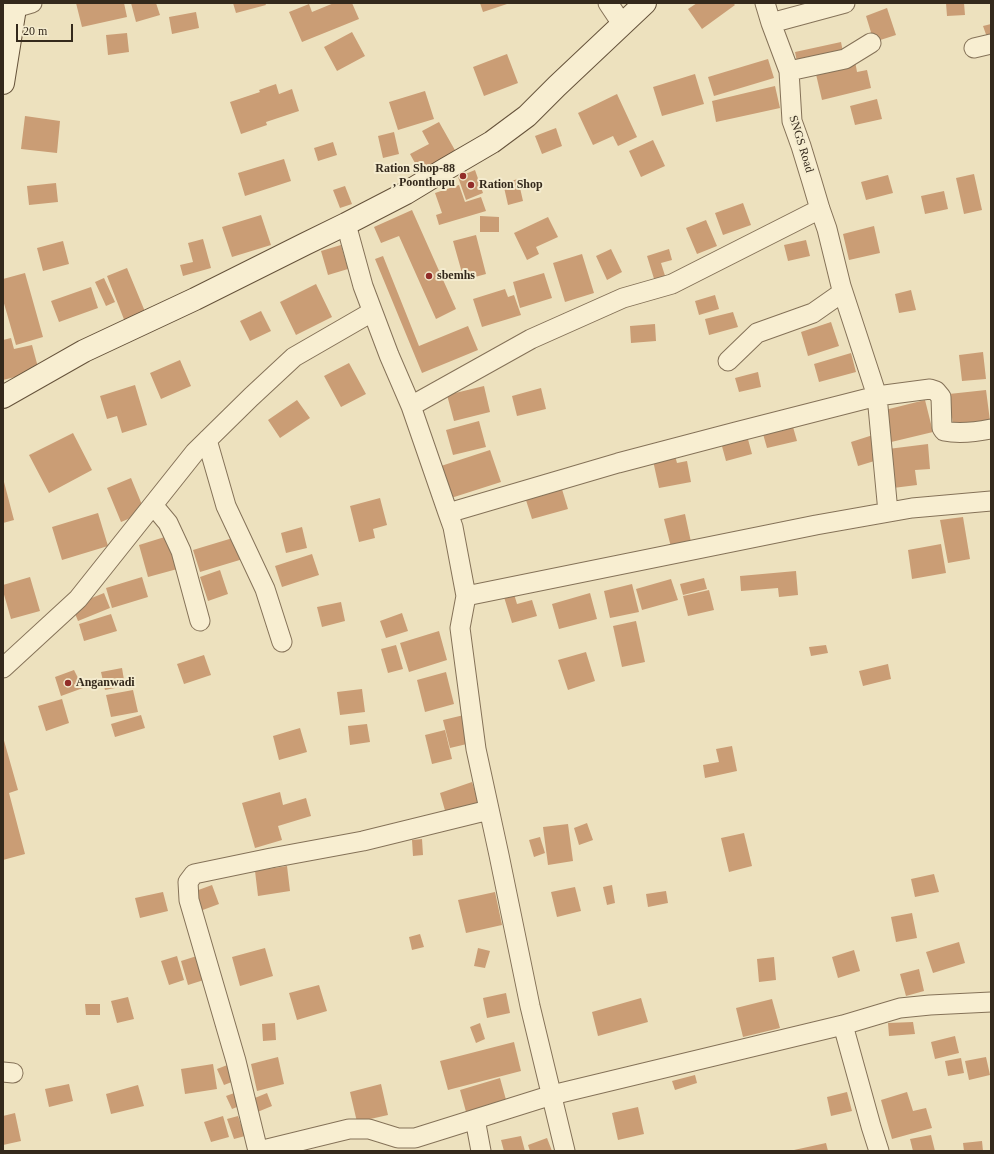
<!DOCTYPE html>
<html>
<head>
<meta charset="utf-8">
<style>
  body { margin:0 }
  #map { position:relative; width:994px; height:1154px; overflow:hidden; background:#ede1be; font-family:"Times New Roman",serif }
  canvas { display:block }
  .frame { position:absolute; inset:0; border:4px solid #34291c; pointer-events:none }
  .scale { position:absolute; left:16px; top:24px; width:57px; height:18px; box-sizing:border-box; border:2px solid #34291c; border-top:0; padding-left:5px; font-size:12px; line-height:14px; white-space:nowrap; color:#34291c; -webkit-text-stroke:3px #f4ebce; paint-order:stroke }
</style>
</head>
<body>
<div id="map">
<canvas width="994" height="1154"></canvas>
<div class="frame"></div>
<div class="scale">20 m</div>
</div>
<script>
const ctx = document.querySelector('canvas').getContext('2d');
ctx.lineJoin = 'round';
function fillPath(path, color) { ctx.fillStyle = color; ctx.fill(path, 'evenodd'); }
function stroke(path, color, width, dash) { ctx.strokeStyle = color; ctx.lineWidth = width; ctx.lineCap = dash ? 'butt' : 'round'; ctx.setLineDash(dash || []); ctx.stroke(path); }
function drawText(font, color, halo, rows, align = 'center') {
  ctx.font = font + ' "Times New Roman",serif'; ctx.lineWidth = 4; ctx.setLineDash([]); ctx.textBaseline = 'middle'; ctx.strokeStyle = halo; ctx.fillStyle = color; for (const [text, x, y, turn = 0] of rows) {
    ctx.save(); ctx.translate(x, y); ctx.rotate((+turn || 0) * Math.PI / 180); ctx.textAlign = isNaN(turn) ? turn : align; if (halo) ctx.strokeText(text, 0, 0); ctx.fillText(text, 0, 0); ctx.restore();
  }
}
const building = new Path2D(`
  M76 3H124L127 17 82 27Z
  M131 3H156L160 15 136 22Z
  M233 3H265L266 5 236 13Z
  M334 3H352L359 19 302 42 289 12 309 4 312 12Z
  M480 3H510L483 12Z
  M697 3H733L735 5 702 29 688 9Z
  M946 3H964L965 15 947 16Z
  M887 8 896 35 874 42 866 16Z
  M196 12 199 28 172 34 169 17Z
  M991 24V39L988 40 983 26Z
  M352 32 365 56 337 71 324 47Z
  M127 33 129 52 108 55 106 35Z
  M841 42 844 57 798 67 795 52Z
  M507 54 518 83 484 96 473 67Z
  M768 59 774 78 714 96 708 77Z
  M855 61 857 72 867 70 871 88 822 100 815 70Z
  M695 74 704 104 662 116 653 87Z
  M276 84 279 94 292 89 299 111 266 122 267 125 241 134 230 102 260 92 259 90Z
  M775 86 780 108 716 122 712 101Z
  M425 91 434 119 398 130 389 102Z
  M617 94 637 137 618 146 613 136 593 145 578 113Z
  M877 99 882 119 855 125 850 106Z
  M25 116 60 121 57 153 21 149Z
  M439 122 456 152 420 172 410 154 429 144 422 131Z
  M556 128 562 146 542 154 535 136Z
  M394 132 399 154 383 158 378 136Z
  M653 140 665 166 641 177 629 151Z
  M333 142 337 155 318 161 314 148Z
  M284 159 291 181 245 196 238 173Z
  M475 170 483 193 466 200 458 177Z
  M974 174 982 210 964 214 956 178Z
  M888 175 893 193 866 200 861 182Z
  M518 179 523 201 508 205 503 183Z
  M56 183 58 202 29 205 27 186Z
  M459 185 465 202 481 197 486 211 439 225 436 215 442 213 435 193Z
  M345 186 352 204 340 208 333 190Z
  M944 191 948 209 925 214 921 196Z
  M743 203 751 225 723 235 715 213Z
  M412 210 456 309 436 319 399 236 381 243 374 227Z
  M261 215 271 245 232 257 222 227Z
  M480 216 499 217V232H480Z
  M548 217 558 237 536 247 539 254 527 260 514 233Z
  M706 220 717 246 697 254 686 228Z
  M874 226 880 253 849 260 843 234Z
  M476 235 486 274 464 280 453 241Z
  M203 239 211 268 183 276 180 265 193 262 188 243Z
  M806 240 810 256 788 261 784 245Z
  M63 241 69 264 43 271 37 248Z
  M341 245 348 269 328 275 321 251Z
  M611 249 622 272 607 280 596 256Z
  M669 249 672 260 661 263 666 279 655 282 647 256Z
  M582 254 594 293 565 302 553 263Z
  M383 256 419 346 468 326 478 350 422 373 375 259Z
  M127 268 146 314 125 322 107 276Z
  M25 273 43 337 16 345 3 300V279Z
  M544 273 552 298 520 308 513 282Z
  M104 278 115 302 106 306 95 282Z
  M316 284 332 317 296 335 280 302Z
  M91 287 98 308 59 322 51 301Z
  M505 289 508 297 514 295 521 315 482 327 473 299Z
  M911 290 916 310 899 313 895 294Z
  M715 295 719 309 699 315 695 301Z
  M261 311 271 331 250 341 240 321Z
  M733 312 738 327 709 335 705 319Z
  M831 322 839 346 808 356 801 332Z
  M655 324 656 341 631 343 630 326Z
  M11 338 14 349 32 345 39 371 3 380V340Z
  M983 352 986 379 962 381 959 355Z
  M851 353 856 372 819 382 814 364Z
  M180 360 191 386 161 399 150 373Z
  M349 363 366 394 341 407 324 376Z
  M758 372 761 387 739 392 735 378Z
  M135 385 147 425 122 433 117 416 107 419 100 396Z
  M484 386 490 412 454 421 447 395Z
  M541 388 546 409 517 416 512 396Z
  M986 390 990 421 953 425 949 394Z
  M297 400 310 418 280 438 268 420Z
  M925 400 933 432 887 443 881 411Z
  M791 420 797 441 767 448 761 427Z
  M479 421 486 447 453 455 446 430Z
  M746 432 752 454 726 461 720 439Z
  M73 433 92 470 49 493 29 455Z
  M873 435 881 459 858 466 851 442Z
  M928 444 930 469 915 470 917 485 893 488 888 449Z
  M490 450 501 482 451 498 441 466Z
  M674 452 677 463 687 461 691 482 659 488 652 456Z
  M131 478 145 512 121 522 107 488Z
  M3 482H4L14 520 3 523Z
  M561 486 568 509 532 519 525 497Z
  M380 498 387 525 373 529 375 538 359 542 350 506Z
  M98 513 108 546 62 560 52 527Z
  M685 514 691 542 671 547 664 519Z
  M963 517 970 559 948 563 940 520Z
  M302 527 307 548 286 553 281 533Z
  M171 535 181 568 148 577 139 545Z
  M236 537 243 559 200 572 193 550Z
  M941 544 946 573 912 579 908 550Z
  M312 554 319 575 282 587 275 566Z
  M220 570 228 594 208 601 200 577Z
  M796 571 798 595 779 597 778 588 741 591 740 576Z
  M30 577 40 611 11 619 3 591V585Z
  M142 577 148 597 112 608 106 588Z
  M704 578 707 589 683 595 680 584Z
  M671 579 678 600 642 610 636 589Z
  M632 584 639 612 610 618 604 591Z
  M709 590 714 610 688 616 683 596Z
  M104 593 110 608 78 621 72 606Z
  M590 593 597 619 559 629 552 604Z
  M514 594 517 604 532 600 537 616 512 623 504 597Z
  M341 602 345 621 322 627 317 607Z
  M402 613 408 631 386 638 380 621Z
  M111 614 117 631 84 641 79 624Z
  M636 621 645 662 622 667 613 626Z
  M439 631 447 660 409 672 400 643Z
  M396 645 403 669 388 673 381 649Z
  M826 645 828 653 811 656 809 647Z
  M586 652 595 681 568 690 558 660Z
  M204 655 211 675 184 684 177 664Z
  M888 664 891 679 863 686 859 671Z
  M122 668 125 686 105 690 101 672Z
  M74 670 83 688 61 696 55 677Z
  M446 672 454 704 425 712 417 680Z
  M362 689 365 712 340 715 337 692Z
  M133 690 138 712 111 717 106 695Z
  M62 699 69 723 46 731 38 706Z
  M141 715 145 728 115 737 111 724Z
  M464 715 471 743 450 748 443 720Z
  M367 724 370 742 350 745 348 726Z
  M300 728 307 752 279 760 273 736Z
  M445 730 452 759 432 764 425 735Z
  M3 737 18 790 9 793 25 854 3 860Z
  M732 746 737 771 705 778 703 765 719 762 716 749Z
  M472 782 479 804 446 814 440 793Z
  M280 792 283 805 306 798 311 816 278 826 282 840 255 848 242 803Z
  M587 823 593 840 579 845 574 828Z
  M568 824 573 861 548 865 543 827Z
  M744 833 752 866 729 872 721 838Z
  M540 837 545 853 534 857 529 840Z
  M422 839 423 855 413 856 412 840Z
  M287 866 290 891 258 896 255 871Z
  M934 874 939 892 915 897 911 879Z
  M212 885 219 904 200 911 193 892Z
  M612 885 615 903 607 905 603 887Z
  M575 887 581 911 557 917 551 892Z
  M666 891 668 903 648 907 646 894Z
  M163 892 168 911 140 918 135 898Z
  M495 892 502 925 466 933 458 900Z
  M912 913 917 938 896 942 891 917Z
  M420 934 424 947 412 950 409 937Z
  M959 942 965 963 933 973 926 952Z
  M265 948 273 976 240 986 232 957Z
  M478 948 490 951 485 968 474 966Z
  M854 950 860 971 838 978 832 957Z
  M200 955 207 979 188 985 181 961Z
  M177 956 184 980 169 985 161 961Z
  M774 957 776 980 759 982 757 959Z
  M919 969 924 991 906 996 900 974Z
  M319 985 327 1011 297 1020 289 993Z
  M506 993 510 1013 487 1018 483 998Z
  M128 997 134 1019 117 1023 111 1001Z
  M641 998 648 1022 598 1036 592 1012Z
  M772 999 780 1028 743 1037 736 1008Z
  M85 1004H100V1015H86Z
  M913 1022 915 1034 889 1036 888 1023Z
  M275 1023 276 1040 263 1041 262 1024Z
  M480 1023 485 1039 476 1043 470 1027Z
  M955 1036 959 1053 935 1059 931 1042Z
  M514 1042 521 1071 448 1090 440 1061Z
  M278 1057 284 1084 257 1091 251 1064Z
  M986 1057 990 1075 969 1080 965 1061Z
  M961 1058 964 1073 948 1076 945 1061Z
  M213 1064 217 1089 185 1094 181 1069Z
  M230 1064 237 1080 224 1085 217 1069Z
  M695 1075 697 1083 675 1090 672 1081Z
  M500 1078 508 1107 468 1119 460 1090Z
  M69 1084 73 1101 49 1107 45 1089Z
  M381 1084 388 1115 357 1122 350 1092Z
  M138 1085 144 1106 111 1114 106 1094Z
  M237 1092 242 1105 232 1109 226 1096Z
  M847 1092 852 1111 831 1116 827 1097Z
  M907 1092 913 1111 926 1108 932 1128 892 1139 881 1100Z
  M267 1093 272 1106 255 1113 250 1100Z
  M638 1107 644 1134 618 1140 612 1113Z
  M15 1113 21 1141 3 1145V1116Z
  M223 1116 229 1137 211 1142 204 1122Z
  M238 1116 245 1136 234 1139 227 1119Z
  M931 1135 935 1151H913L910 1139Z
  M521 1136 525 1151H504L501 1140Z
  M547 1138 552 1151H530L528 1145Z
  M982 1141 983 1151H964L963 1143Z
  M826 1143 828 1151H795L794 1150Z`);
const minor = new Path2D(`
  M608 3 622 24
  M765 3 771 23 789 71 792 121 801 146 812 182 820 209 827 229 841 286 877 396 888 512
  M15 8 32 3
  M771 23 845 3
  M974 48 991 44
  M789 71 845 59 871 43
  M346 224 363 286 389 355 411 406 448 513 453 527 466 596
  M728 361 757 333 813 313 843 292
  M411 406 531 339 623 298 672 284 820 209
  M207 440 226 506 265 589 282 642
  M153 505 168 523 181 551 200 621
  M448 513 618 463 736 432 877 396 930 389 936 391 941 397 942 428 944 431C959 434 976 432 991 429
  M3 668 78 599 195 452 251 397 294 357 372 312
  M843 1025 871 1126 879 1151
  M3 1072 13 1073
  M475 1119 481 1151
  M258 1151 236 1061 189 900 188 882 194 874 271 858 363 841 489 810
  M259 1151 349 1129H369L398 1138H415L552 1095 843 1025 900 1008 930 1005 991 1002
  M565 1151 530 1006 499 855 476 749 460 628 466 596 816 525 912 508 991 501`);
const secondary = new Path2D(`
  M3 83 15 8V3
  M3 397 84 351 195 299 305 244 346 224 406 193 444 170 492 142 527 116 557 86 645 3`);
const markers = [
  [463,176,4,"#922d29"],
  [471,185,4,"#922d29"],
  [429,276,4,"#922d29"],
  [68,683,4,"#922d29"]
];
const streetNames = [
  ["SNGS Road",801,144,73]
];
const poiNames = [
  ["Ration Shop-88",455,169,"right"],
  [", Poonthopu",455,183,"right"],
  ["Ration Shop",479,185],
  ["sbemhs",437,276],
  ["Anganwadi",76,683]
];
fillPath(building, '#ca9d75');
stroke(minor, '#857258', 21);
stroke(secondary, '#66533b', 24);
stroke(minor, '#f8eed1', 19);
stroke(secondary, '#f8eed1', 22);
for (const [x, y, r, color] of markers) { const dot = new Path2D(); dot.arc(x, y, r, 0, 2 * Math.PI); ctx.fillStyle = color; ctx.fill(dot); stroke(dot, '#f4ebce', 1.5); }
drawText('12px', '#34291c', '#f4ebce', streetNames);
drawText('bold 12px', '#34291c', '#f4ebce', poiNames, 'left');
</script>
</body>
</html>
